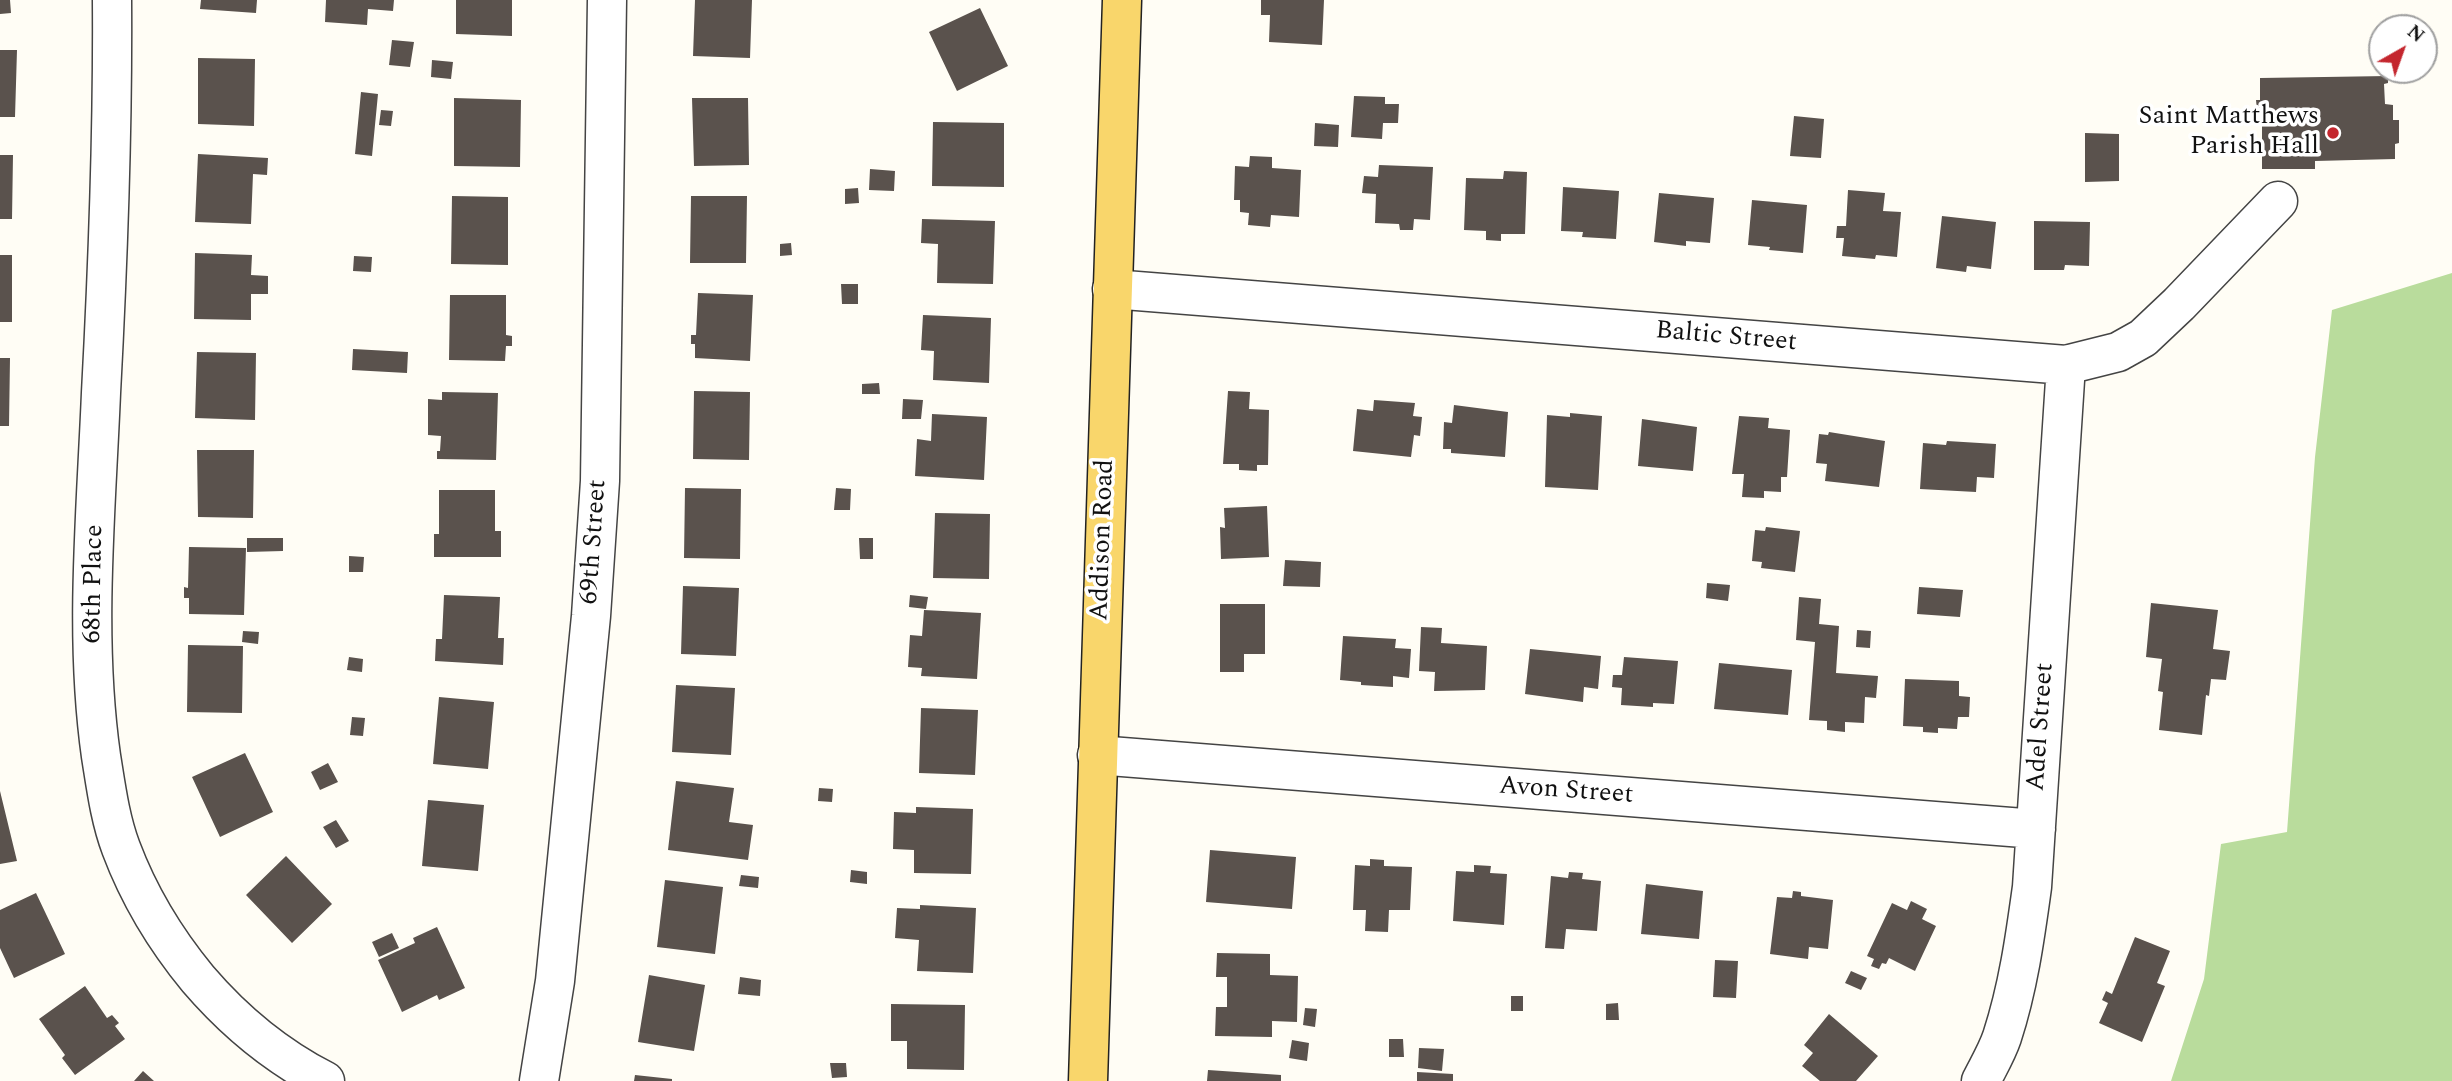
<!DOCTYPE html>
<html>
<head>
<meta charset="utf-8">
<style>
  body { margin:0 }
  #map { position:relative; width:2452px; height:1081px; overflow:hidden; background:#fffdf5; font-family:Spectral,serif }
  canvas { display:block }
  .north { position:absolute; left:2368px; top:14px; width:70px; height:70px; box-sizing:border-box; background:#fff; border:2px solid #a0a0a0; border-radius:50%; rotate:40deg; font-size:19px; font-weight:700; line-height:28px; text-align:center; color:#111 }
  .north::after { content:''; display:block; margin:auto; width:24px; height:32px; background:#c4262e; clip-path:polygon(50% 0,100% 100%,50% 72%,0 100%) }
</style>
</head>
<body>
<div id="map">
<canvas width="2452" height="1081"></canvas>
<div class="north">N</div>
</div>
<script>
const ctx = document.querySelector('canvas').getContext('2d');
ctx.lineJoin = 'round';
function fillPath(path, color) { ctx.fillStyle = color; ctx.fill(path, 'evenodd'); }
function stroke(path, color, width, dash) { ctx.strokeStyle = color; ctx.lineWidth = width; ctx.lineCap = dash ? 'butt' : 'round'; ctx.setLineDash(dash || []); ctx.stroke(path); }
function drawText(font, color, halo, rows, align = 'center') {
  ctx.font = font + ' Spectral,serif'; ctx.lineWidth = 7; ctx.setLineDash([]); ctx.textBaseline = 'middle'; ctx.strokeStyle = halo; ctx.fillStyle = color; for (const [text, x, y, turn = 0] of rows) {
    ctx.save(); ctx.translate(x, y); ctx.rotate((+turn || 0) * Math.PI / 180); ctx.textAlign = isNaN(turn) ? turn : align; if (halo) ctx.strokeText(text, 0, 0); ctx.fillText(text, 0, 0); ctx.restore();
  }
}
const forest = new Path2D(`
  M2452 273V1081H2171L2204 979 2221 844 2287 832 2315 457 2332 310Z`);
const building = new Path2D(`
  M0 0H10L11 13 0 14Z
  M201 0H257L256 13 200 9Z
  M326 0H394L393 11 368 9 367 25 325 22Z
  M456 0H512V36L456 34Z
  M695 0H752L750 58 693 56Z
  M1261 0H1324L1322 45 1269 42 1270 15H1261Z
  M980 8 1008 66 957 91 929 32Z
  M392 40 414 42 410 67 389 65Z
  M0 50H17L15 117H0Z
  M198 58 255 59 254 126 198 124Z
  M432 60 453 62 451 79 431 77Z
  M2388 76V83L2384 84 2385 104 2393 105V120H2399V143L2395 144V159L2315 161V169H2262V111L2257 110 2256 100H2260V78Z
  M361 92 378 94 372 156 355 154Z
  M1354 96 1385 97V104H1399L1398 123H1383L1382 139 1351 137Z
  M454 98 521 100 520 167 454 166Z
  M692 98H748L749 165 694 166Z
  M381 110 393 111 391 126 379 125Z
  M1794 116 1824 119 1821 158 1790 156Z
  M933 122 1004 123V187L932 186Z
  M1315 123 1339 125 1338 147 1314 146Z
  M2085 133 2119 134V181L2085 182Z
  M198 154 268 158 267 175 253 174 251 224 195 222Z
  M0 155H13L12 219H0Z
  M1250 156 1272 157V168L1301 170 1299 217 1271 215 1270 227 1248 225 1249 213 1240 212V200H1234L1235 166 1249 167Z
  M1379 165 1433 167 1430 220 1414 219 1413 230H1400L1399 224 1375 223 1376 194 1362 193 1364 176 1378 177Z
  M870 169 895 171 894 191 869 190Z
  M1504 171 1527 172 1525 234H1501V241L1486 240V231L1464 230 1466 178 1503 179Z
  M1563 187 1619 191 1616 239 1582 237 1583 232 1561 231Z
  M858 188 859 203 845 204V189Z
  M1848 190 1885 193 1883 211 1901 212 1897 257 1876 255 1875 259 1842 256 1844 238H1836L1837 226H1846Z
  M1659 193 1714 198 1710 243 1686 241V246L1654 242Z
  M452 196 508 197V265L451 264Z
  M691 196H747L746 263H690Z
  M1752 200 1807 205 1803 253 1769 250 1770 247 1748 245Z
  M1942 216 1996 222 1991 269 1967 266 1966 272 1936 268Z
  M922 219 995 221 993 284 937 283 938 244 921 243Z
  M2034 221 2090 222 2089 266 2065 265 2064 270H2034Z
  M791 243 792 255 780 256V244Z
  M195 253 252 255 251 275 268 276V294H251V320L194 319Z
  M0 255H12V322H0Z
  M354 256 372 257 371 272 353 271Z
  M841 284H858V304H842Z
  M698 293 753 295 750 361 695 358V344H691V335H696Z
  M450 295H506V335L512 336V346H506L505 361 449 360Z
  M923 315 991 318 989 383 933 380 934 351 921 350Z
  M353 349 408 352 407 373 352 370Z
  M197 352 256 353 255 420 195 418Z
  M0 358H10L9 426H0Z
  M879 383 880 394H862V384Z
  M694 391 750 392 749 460 693 459Z
  M1228 391 1250 392 1249 409 1269 410 1268 465H1257V471L1239 470V464H1223Z
  M442 392 498 393 496 460 437 459V451H440L441 436 428 435V399L442 400Z
  M903 399 923 400 921 419H902Z
  M1374 400 1415 403 1413 416 1422 417 1420 436 1414 435 1411 457 1353 451 1357 409 1373 411Z
  M1454 405 1508 412 1505 457 1451 453V449H1443L1444 422 1452 423Z
  M1570 413 1602 416 1598 490 1545 487 1547 415 1570 417Z
  M932 414 987 417 984 480 915 476 917 439 931 441Z
  M1739 416 1769 418 1768 428 1790 430 1787 477H1781V492L1764 491V498L1742 497 1744 474H1732Z
  M1642 419 1697 427 1693 471 1638 466Z
  M1829 432 1885 441 1879 487 1825 481 1827 464 1816 463 1819 434 1828 435Z
  M1947 441 1996 444 1994 478 1977 477 1976 492 1920 489 1923 443 1946 445Z
  M197 450H254L253 518 198 517Z
  M685 488 741 489 740 559 684 558Z
  M836 488 851 489 850 510H834Z
  M439 490H495V531H501V557H434V534H439Z
  M1267 506 1269 557 1221 559 1220 527 1225 528 1224 508Z
  M935 513 990 514 989 579 933 578Z
  M1766 527 1800 531 1795 572 1761 568 1762 562 1752 561 1755 530 1765 531Z
  M247 538H283V551L247 552Z
  M859 538H873V559H860Z
  M189 547 246 548 244 615 189 614V598H184V587L188 588Z
  M349 556 364 557 363 572H349Z
  M1285 560 1321 562 1320 587 1283 586Z
  M1707 583 1730 585 1728 601 1706 598Z
  M683 586 739 588 736 656 681 654Z
  M1919 587 1963 590 1960 617 1917 614Z
  M444 595 500 597 498 638H504L503 665 435 661 436 639H442Z
  M910 595 928 597 926 609 909 607Z
  M1799 597 1821 599 1819 624 1839 626 1836 673 1878 676 1876 698 1865 697 1864 723 1845 722V732L1827 730V721L1809 720 1815 642 1796 640Z
  M2151 603 2218 610 2213 649 2230 651 2226 680 2211 679 2209 696 2206 695 2202 735 2159 730 2163 692 2158 691 2162 659 2146 657Z
  M1220 604H1265V654H1244V672H1220Z
  M924 610 981 613 977 679 921 676 922 668 908 667 910 635 922 636Z
  M1421 627 1442 628 1441 643 1487 646 1485 690 1434 691 1435 672 1419 671Z
  M1857 630 1871 631 1870 648 1856 647Z
  M243 631 259 632 258 644 242 642Z
  M1343 636 1396 639 1395 648 1411 649 1409 678 1393 676V687L1361 685V682L1340 680Z
  M188 645 243 646 242 713 187 712Z
  M1530 649 1601 656 1598 689 1584 687 1583 702 1525 694Z
  M349 657 363 659 362 672 347 670Z
  M1624 657 1678 661 1674 704 1653 703V707L1621 705 1622 688 1612 687 1613 675H1622Z
  M1719 663 1792 670 1788 715 1714 709Z
  M1905 679 1959 681V696L1970 697 1969 717H1958L1957 729 1938 728V733L1923 732V727L1903 726Z
  M676 685 735 688 731 755 672 752Z
  M439 697 494 702 488 769 433 764Z
  M921 708 978 710 975 775 919 773Z
  M352 717 365 718 363 736 350 735Z
  M245 753 273 812 220 837 192 777Z
  M328 763 338 782 320 790 311 772Z
  M676 781 734 788 729 822 753 825 748 860 668 850Z
  M819 788 833 789 832 802 818 801Z
  M0 791 17 861 0 864Z
  M428 800 484 805 478 871 422 866Z
  M916 807 973 809 971 874 914 873V850L893 849 894 812 916 813Z
  M336 820 349 841 336 848 323 827Z
  M1210 850 1296 857 1292 909 1206 902Z
  M286 856 332 904 292 943 246 895Z
  M1370 859 1384 860V866L1412 867 1410 910H1389L1388 932 1365 931 1366 910H1353L1355 865 1370 866Z
  M1474 865 1491 866 1490 873 1507 874 1504 925 1453 921 1456 871 1474 872Z
  M851 870 867 872V884L850 882Z
  M1569 872 1583 873 1582 879 1601 881 1597 931 1566 929 1564 949 1545 948 1551 876 1568 878Z
  M741 875 759 877 758 888 739 886Z
  M665 880 723 887 715 954 657 947Z
  M1646 884 1703 891 1699 939 1641 934Z
  M1793 891 1801 892V896L1833 900 1828 949 1809 947 1808 959 1770 954 1777 897 1792 898Z
  M36 893 65 954 14 978 0 948V910Z
  M1911 901 1927 909 1922 919 1936 926 1915 971 1889 958 1886 964 1882 963 1879 969 1871 966 1874 959 1867 956 1892 903 1907 910Z
  M920 905 976 908 973 973 917 971 919 940 895 938 897 908 920 909Z
  M437 927 465 988 439 1000 437 995 402 1012 378 960 415 943 413 938Z
  M392 933 399 948 379 957 372 942Z
  M2135 937 2170 951 2157 983 2165 986 2142 1042 2099 1023 2108 1003 2102 1000 2106 991 2112 994Z
  M1217 953 1270 954V975L1298 976 1297 1022 1272 1021V1037L1215 1036 1216 1007H1227V977H1216Z
  M1715 960 1738 961 1736 998 1713 997Z
  M1851 971 1867 978 1861 990 1845 983Z
  M649 975 705 985 694 1051 638 1042Z
  M740 977 761 980 760 996 738 994Z
  M85 986 107 1018 112 1015 119 1023 115 1026 125 1039 75 1075 62 1058 65 1055 39 1019Z
  M1511 996H1523V1011H1511Z
  M1618 1003 1619 1020H1606V1004Z
  M891 1004 965 1005 964 1070 907 1069V1041H891Z
  M1305 1008 1317 1009 1315 1027 1303 1025Z
  M1829 1014 1878 1056 1856 1081H1820L1802 1066 1813 1053 1804 1045Z
  M1389 1039H1403L1404 1057H1389Z
  M1292 1040 1309 1043 1307 1061 1289 1058Z
  M1419 1048 1444 1049 1442 1071 1418 1068Z
  M830 1063H846L847 1077 832 1078Z
  M1208 1070 1281 1075V1081H1207Z
  M143 1071 154 1081H134Z
  M1417 1072 1453 1074V1081H1417Z
  M635 1075 672 1079V1081H634Z`);
const minor = new Path2D(`
  M112 0C113 131 108 262 101 393 96 514 84 636 101 756 106 787 110 819 121 848 139 896 165 939 198 979 234 1021 276 1056 325 1081
  M1112 289 2066 365 2118 352 2143 338 2179 304 2278 201
  M1097 755 2036 829
  M539 1081 555 981 591 616 600 481 607 0
  M1981 1081C1988 1067 1997 1052 2002 1037 2018 988 2025 938 2032 887L2066 365`);
const major = new Path2D(`
  M1088 1081 1122 0`);
const markers = [
  [2333,133,7,"#c4262e"]
];
const poiNames = [
  ["Saint Matthews",2319,118],
  ["Parish Hall",2319,148]
];
const streetNames = [
  ["Baltic Street",1726,338,5],
  ["Addison Road",1104,540,-88],
  ["69th Street",595,542,-86],
  ["68th Place",95,584,-89],
  ["Adel Street",2042,727,-86],
  ["Avon Street",1566,792,4]
];
fillPath(forest, '#b9dc9c');
fillPath(building, '#5a524d');
stroke(minor, '#444', 41);
stroke(major, '#222', 41);
stroke(minor, '#fff', 38);
stroke(major, '#f9d66b', 38);
for (const [x, y, r, color] of markers) { const dot = new Path2D(); dot.arc(x, y, r, 0, 2 * Math.PI); ctx.fillStyle = color; ctx.fill(dot); stroke(dot, '#fff', 2.5); }
drawText('26px', '#111', '#fff', poiNames, 'right');
drawText('26px', '#111', '#fff', streetNames);
</script>
</body>
</html>
